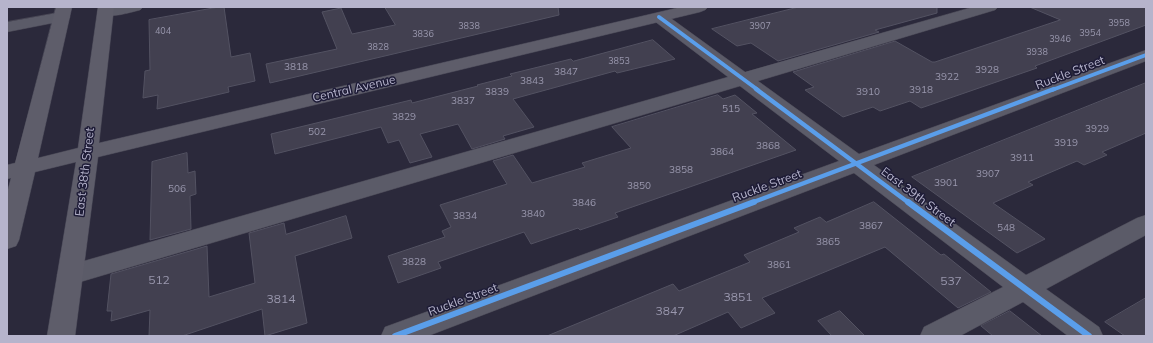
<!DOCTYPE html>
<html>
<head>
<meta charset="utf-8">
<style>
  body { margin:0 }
  #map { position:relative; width:1153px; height:343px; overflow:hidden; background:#2b293b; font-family:Mulish,sans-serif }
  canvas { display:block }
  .frame { position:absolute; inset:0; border:8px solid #b6b4cc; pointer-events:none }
</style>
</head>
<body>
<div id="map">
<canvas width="1153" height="343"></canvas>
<div class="frame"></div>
</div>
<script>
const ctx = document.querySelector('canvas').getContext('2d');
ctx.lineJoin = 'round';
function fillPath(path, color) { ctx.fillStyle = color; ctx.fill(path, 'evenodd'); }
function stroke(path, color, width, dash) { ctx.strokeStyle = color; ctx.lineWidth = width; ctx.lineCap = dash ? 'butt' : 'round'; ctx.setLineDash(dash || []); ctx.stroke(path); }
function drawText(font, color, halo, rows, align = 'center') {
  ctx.font = font + ' Mulish,sans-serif'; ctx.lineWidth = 3; ctx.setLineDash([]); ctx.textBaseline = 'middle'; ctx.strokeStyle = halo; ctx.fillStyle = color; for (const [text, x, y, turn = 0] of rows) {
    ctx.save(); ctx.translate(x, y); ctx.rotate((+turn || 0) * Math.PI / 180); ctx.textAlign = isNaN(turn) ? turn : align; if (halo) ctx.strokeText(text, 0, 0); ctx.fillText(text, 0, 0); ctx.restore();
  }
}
const building = new Path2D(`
  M219 7H224L231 57 250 53 255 81 228 87 229 92 157 109 158 95 143 98 145 71 150 70 149 20Z
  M385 7H558L559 15 270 83 266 64 337 49 322 12 341 8 352 34 395 25Z
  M799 7H937V13L875 30 879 32 778 61 751 43 737 46 712 29Z
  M1030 7H1146V25L1035 66 1037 68 921 108 910 101 880 111 873 107 843 117 805 90 814 87 793 72 895 41 932 62H935L1060 20Z
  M653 40 675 59 617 73 615 71 513 99 534 127 503 136 505 139 472 149 458 124 420 134 432 157 410 163 399 140 388 143 381 127 275 154 271 134 411 100 412 103 478 86 477 85 512 76 510 74 571 59 573 61Z
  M1146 83V133L1102 152 1107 155 1084 165 1077 161 1028 182 1033 185 993 203 1045 239 1017 253 912 177Z
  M718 95 723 99 735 95 757 113 752 114 796 150 615 213 618 217 580 230 578 228 531 244 524 232 438 262 441 268 398 283 388 256 445 237 442 231 451 227 440 205 507 184 493 161 513 155 532 183 585 167 582 163 631 148 612 127Z
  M187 153 188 173 195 171 196 194 190 196 191 229 150 240 152 162Z
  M874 202 941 255 944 254 991 292 958 308 885 247 762 298 775 313 741 328 728 312 673 336H547L673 284 679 291 750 262 744 255 799 232 794 228 820 217 826 222Z
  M346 216 352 238 295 256 307 323 265 336 262 309 182 336H149L150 310 111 321 112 311H107L111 274 207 246 209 297 255 283 249 233 284 223 286 234Z
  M1146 298V336H1125L1105 322Z
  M840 311 865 336H832L818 321Z
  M1010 311 1042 336H993L981 326Z`);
const minor = new Path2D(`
  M107 7H143L140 10C128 13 112 18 100 15L97 12 100 9Z
  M973 7H998L995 10 758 81 859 154 1146 50V61L874 165 1026 275 1137 218 1146 215V235L1046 289 1099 327 1103 336H1068L1023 302 960 336H920L924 327 1003 287 854 173 428 336H381L385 327 839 161 740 86 70 285 61 282 57 275 61 268 70 265 728 77 653 20 651 17 653 14H665L745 72Z
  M62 12 68 14 70 17 68 20 7 32V22Z`);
const major = new Path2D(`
  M56 7H72L38 158 78 148 98 7H114L99 143 681 7H708L705 10 700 12 98 157 75 336H47L76 162 35 172 19 240 16 246 7 249V193L11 178 7 179V165L15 163Z`);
const cyclewayFar2 = new Path2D(`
  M659 17 758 90
  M1052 90 1146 55`);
const cyclewayFar1 = new Path2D(`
  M756 89 909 203
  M751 203 1054 89`);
const cycleway = new Path2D(`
  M908 202 1089 336
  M395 336 754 202`);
const farNumbernames = [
  ["3958",1119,23],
  ["3838",469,26],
  ["3907",760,26],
  ["404",163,31],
  ["3954",1090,33],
  ["3836",423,34],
  ["3946",1060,39],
  ["3828",378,47],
  ["3938",1037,52],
  ["3853",619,61]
];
const numberNames = [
  ["3818",296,67],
  ["3928",987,70],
  ["3847",566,72],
  ["3922",947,77],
  ["3843",532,81],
  ["3918",921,90],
  ["3839",497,92],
  ["3910",868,92],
  ["3837",463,101],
  ["515",731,109],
  ["3829",404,117],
  ["3929",1097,129],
  ["502",317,132],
  ["3919",1066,143],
  ["3868",768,146],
  ["3864",722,152],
  ["3911",1022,158],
  ["3858",681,170],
  ["3907",988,174],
  ["3901",946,183],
  ["3850",639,186],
  ["506",177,189],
  ["3846",584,203],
  ["3840",533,214],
  ["3834",465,216],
  ["3867",871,226],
  ["548",1006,228],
  ["3865",828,242],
  ["3828",414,262],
  ["3861",779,265]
];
const streetNames = [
  ["Ruckle Street",1070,73,-21],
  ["Central Avenue",354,89,-13],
  ["East 38th Street",85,172,-83],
  ["Ruckle Street",767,186,-20],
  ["East 39th Street",918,197,37],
  ["Ruckle Street",463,300,-20]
];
const nearNumbernames = [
  ["512",159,280],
  ["537",951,281],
  ["3851",738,297],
  ["3814",281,299],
  ["3847",670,311]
];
fillPath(building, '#424050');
stroke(building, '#535262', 1);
stroke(minor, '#464452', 1);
stroke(major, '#464554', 1);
fillPath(minor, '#5b5b68');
fillPath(major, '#5e5d6a');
stroke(cyclewayFar2, '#5a9eea', 4);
stroke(cyclewayFar1, '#5a9eea', 4.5);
stroke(cycleway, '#5a9eea', 6);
drawText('9px', '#9997ad', null, farNumbernames);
drawText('10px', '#9997ad', null, numberNames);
drawText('12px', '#b6b4cc', '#1e1c37', streetNames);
drawText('12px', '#9997ad', null, nearNumbernames);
</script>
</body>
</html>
